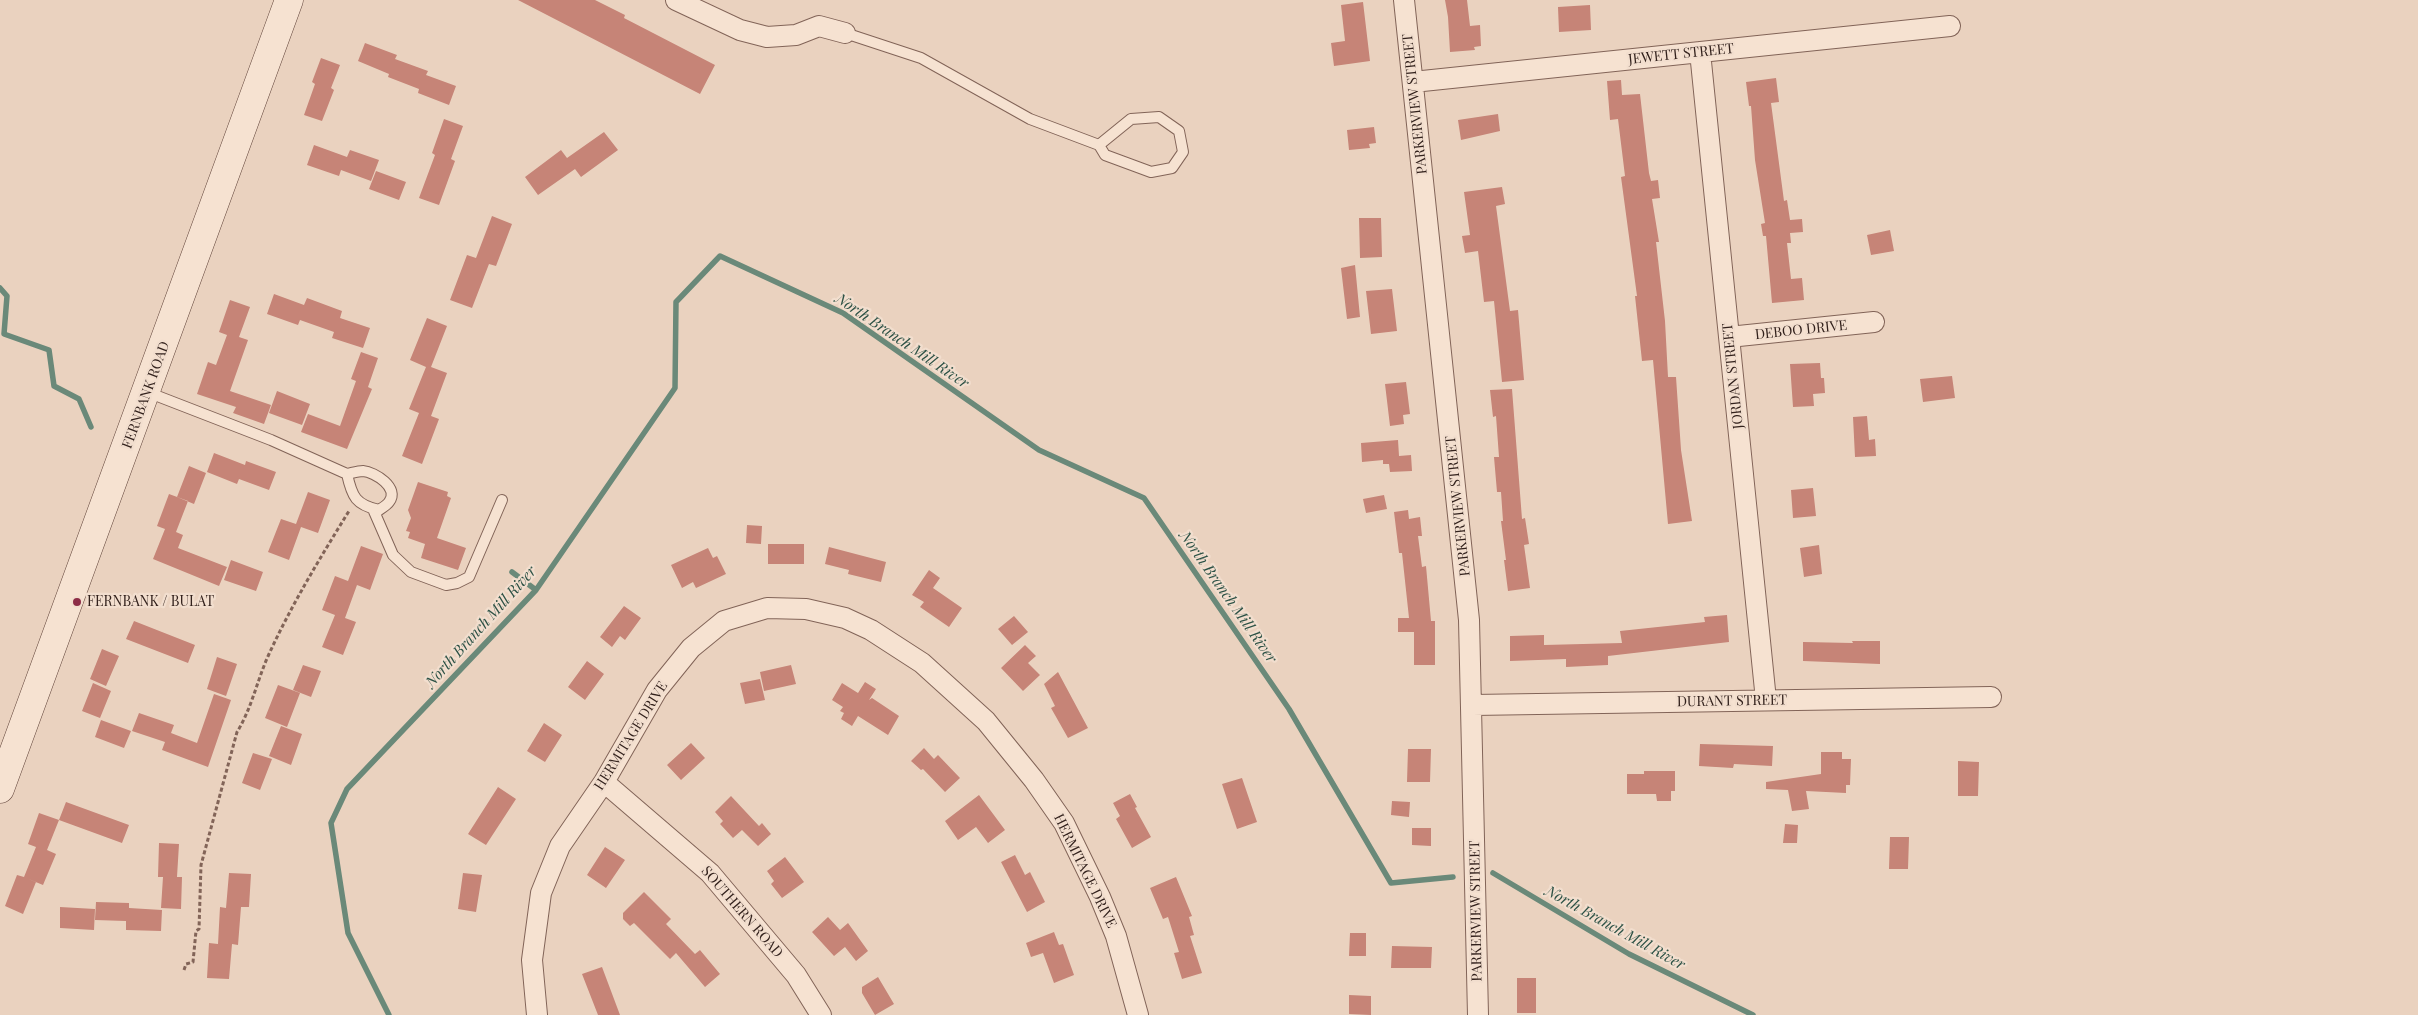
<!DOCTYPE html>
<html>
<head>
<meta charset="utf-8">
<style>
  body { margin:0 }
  canvas { display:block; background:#ead2bf }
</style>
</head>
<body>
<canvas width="2418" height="1015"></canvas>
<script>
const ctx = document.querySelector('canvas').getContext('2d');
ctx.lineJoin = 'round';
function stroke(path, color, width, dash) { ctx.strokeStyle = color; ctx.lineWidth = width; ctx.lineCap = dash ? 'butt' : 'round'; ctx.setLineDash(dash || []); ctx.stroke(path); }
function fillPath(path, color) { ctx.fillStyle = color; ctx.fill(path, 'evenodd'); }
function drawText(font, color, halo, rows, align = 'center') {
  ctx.font = font + ' "Playfair Display",serif'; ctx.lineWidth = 4.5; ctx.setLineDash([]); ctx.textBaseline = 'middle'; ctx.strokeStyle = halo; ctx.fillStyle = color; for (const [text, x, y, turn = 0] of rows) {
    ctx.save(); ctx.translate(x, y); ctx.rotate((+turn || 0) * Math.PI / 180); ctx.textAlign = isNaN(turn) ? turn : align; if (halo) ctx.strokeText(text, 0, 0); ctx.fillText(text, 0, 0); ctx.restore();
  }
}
const stream = new Path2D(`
  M0 288 7 296 4 334 49 350 54 386 79 399 91 427
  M512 572 536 590
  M1493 873 1629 954 1753 1015
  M389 1015 348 933 331 823 347 789 536 590 675 388 676 302 720 256 843 313 1039 450 1144 498 1289 709 1391 883 1453 877`);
const building = new Path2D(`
  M518 0H595L625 15 624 18 715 65 700 94Z
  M1445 0H1467L1470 26 1480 25 1481 46 1474 47 1475 50 1450 52 1448 17Z
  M1363 2 1370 61 1334 66 1331 43 1345 41 1341 5Z
  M1590 5 1591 30 1559 32 1558 7Z
  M365 43 397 55 395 59 428 71 426 75 456 86 449 105 418 93 419 89 388 77 389 74 358 61Z
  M321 58 340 65 331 88 334 90 322 121 304 115 315 84 312 82Z
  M1776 78 1779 102 1771 103 1784 201 1787 200 1790 220 1802 219 1803 232 1790 233 1791 243H1787L1791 279 1802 278 1804 300 1772 303 1766 236H1763L1761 224 1765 223 1755 160 1751 106H1749L1746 82Z
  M1621 80 1622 95 1640 94 1649 173 1651 181 1658 180 1660 198 1652 199 1659 242H1656L1665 321 1668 377H1676L1681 450 1692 521 1668 524 1653 360 1642 361 1635 296H1637L1621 177 1625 176 1618 119 1610 120 1607 81Z
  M1498 114 1500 131 1461 140 1458 120Z
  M444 119 463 126 451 159 455 161 439 205 419 198 435 155 432 153Z
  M1374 127 1376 143 1369 144 1370 148 1349 150 1347 130Z
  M604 132 618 150 581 177 575 169 538 195 525 177 561 150 567 158Z
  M314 145 347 157 350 150 379 160 371 181 341 170 339 176 307 165Z
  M376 171 406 182 399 200 369 189Z
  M1502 187 1505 204 1496 206 1510 311 1518 310 1524 380 1502 382 1494 301 1484 302 1478 251 1465 253 1462 236 1470 235 1464 192Z
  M492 216 512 224 496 266 489 264 472 308 450 300 467 255 476 258Z
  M1359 218H1381L1382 257 1360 258Z
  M1890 230 1894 251 1871 255 1867 235Z
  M1355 265 1360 317 1347 319 1341 268Z
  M1392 289 1397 331 1371 334 1366 291Z
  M274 294 304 305 307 298 342 311 340 318 370 328 363 348 332 338 334 332 300 320 298 325 267 314Z
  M230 300 250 307 239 337 248 340 230 391 271 405 264 424 233 413 236 407 197 394 208 362 216 365 227 335 219 332Z
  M427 318 447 326 431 367 447 373 431 416 439 419 422 464 402 456 419 413 409 409 426 367 410 360Z
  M361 352 378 358 368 387 372 389 347 449 301 432 308 414 340 426 356 381 351 379Z
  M1820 363 1821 378H1824L1825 393 1813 394 1814 406 1793 407 1790 364Z
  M1952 376 1955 398 1923 402 1920 379Z
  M1406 382 1410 414 1403 415 1404 424 1390 426 1385 384Z
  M1512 389 1522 519 1525 518 1529 544 1524 545 1530 588 1508 591 1504 560H1506L1501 521H1503L1501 492H1497L1494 457H1499L1496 416 1493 417 1490 390Z
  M277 391 310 404 302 425 269 413Z
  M1867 416 1869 440 1875 439 1876 456 1855 457 1853 417Z
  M1398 440 1399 456 1411 455 1412 471 1390 472 1389 464H1383V460L1362 462 1361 443Z
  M214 453 245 465 246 461 276 472 269 490 239 479 237 484 207 472Z
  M189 466 206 473 194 504 177 497Z
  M418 482 448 492 447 496 451 498 437 538 466 548 458 570 421 558 425 544 408 538 410 532 406 531 411 518 408 510Z
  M1813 488 1816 516 1793 518 1791 490Z
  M308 492 330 500 318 533 301 527 289 560 268 552 281 519 296 524Z
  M169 494 188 501 176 532 183 535 178 548 227 567 219 586 153 559 165 529 157 526Z
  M1384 495 1387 509 1366 513 1363 499Z
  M1408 510 1409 519 1420 517 1422 536H1418L1422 567 1426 566 1431 621H1435V665H1414V632H1398V618H1409L1402 553H1399L1394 512Z
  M747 525 762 526 761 544 746 543Z
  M768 544H804V564H768Z
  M1819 545 1822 574 1804 577 1800 548Z
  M361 546 383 554 370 590 357 585 345 618 356 622 343 655 322 647 335 615 322 610 335 576 348 581Z
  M829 547 886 562 881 582 848 574 849 570 825 564Z
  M708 548 713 558 717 556 726 574 696 588 693 582 682 588 671 565Z
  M231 560 263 572 256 591 224 580Z
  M929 570 940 578 933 588 962 608 949 627 920 607 924 602 912 595Z
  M624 606 641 618 625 640 620 636 612 647 600 637Z
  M1727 615 1729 642 1608 656V665L1566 667V659L1510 661V636L1544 635V645L1622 643 1620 631 1705 622 1704 617Z
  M1014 616 1028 632 1012 645 998 629Z
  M134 621 195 645 188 663 126 639Z
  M1852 641H1880V664L1803 661V642L1853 643Z
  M1025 645 1036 656 1028 663 1040 675 1023 691 1001 668Z
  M102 649 119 656 106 686 90 679Z
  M217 657 237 664 226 696 207 689Z
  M587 661 604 674 585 700 568 687Z
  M303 665 321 671 311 697 293 690Z
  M791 665 796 684 764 691 760 672Z
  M1058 672 1088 728 1068 738 1051 708 1055 706 1044 684Z
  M760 679 765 700 745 704 740 683Z
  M865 682 876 689 869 700 872 698 899 716 888 735 858 716 852 726 841 719 844 713 840 711 843 707 832 700 842 683 858 693Z
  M93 683 111 691 100 718 82 711Z
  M278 685 300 693 287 727 265 718Z
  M214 694 231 700 208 767 162 750 165 742 132 731 139 713 174 725 171 733 197 743Z
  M101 720 131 731 124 748 95 737Z
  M544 723 562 735 545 762 527 751Z
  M281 726 302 734 291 765 269 756Z
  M691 743 705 758 681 780 667 765Z
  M1700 744 1773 746 1772 766 1734 764 1733 768 1699 766Z
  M924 748 934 759 938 755 960 778 945 792 923 769 921 770 911 761Z
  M1408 749H1431L1430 782H1407Z
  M1821 752H1842V759H1851L1850 785H1846V793L1806 791 1809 809 1792 811 1788 790 1766 789V782L1821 774Z
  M253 753 272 759 260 790 242 783Z
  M1958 761 1979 762 1978 796H1958Z
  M1644 771H1675V791H1671V801H1657L1656 794H1627V774H1644Z
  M1242 778 1257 822 1237 829 1222 784Z
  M498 787 516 799 486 845 468 834Z
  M1130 794 1137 807 1135 808 1151 837 1132 848 1116 819 1120 816 1113 803Z
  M979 795 1005 830 988 843 976 827 958 840 945 821Z
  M731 796 759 826 762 823 771 834 758 846 742 830 733 838 720 824 723 821 715 812Z
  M1392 801 1410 802 1409 817 1391 815Z
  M66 802 129 825 122 843 59 820Z
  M39 813 59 820 47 850 56 854 43 885 26 878 36 882 23 914 5 906 17 875 24 877 36 847 28 844Z
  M1785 824 1798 825 1797 843H1783Z
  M1412 828H1431V846L1412 845Z
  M1890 837H1909L1908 869H1889Z
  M159 843 179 844 177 877H182L181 909 161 908 163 877H158Z
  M605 847 625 860 606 888 587 875Z
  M1015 855 1025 875 1030 872 1045 902 1027 912 1001 862Z
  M785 857 804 882 782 898 771 884 774 881 767 871Z
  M229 873 251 874 249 907H241L238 945 232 944 229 979 207 978 209 943 218 944 220 907 226 908Z
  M463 873 482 875 476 912 458 909Z
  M1176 877 1192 916 1189 917 1194 935 1190 936 1202 973 1182 979 1174 953 1179 952 1168 917 1163 919 1150 888Z
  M644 892 671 919 666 924 695 954 700 950 720 974 705 987 676 953 670 959 634 923 630 926 623 919V913Z
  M96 902 129 903V908L162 910 161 931 126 930V921L95 920Z
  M60 907 95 909 94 930 60 928Z
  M828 917 840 930 848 923 868 951 856 961 845 947 834 956 812 932Z
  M1054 932 1059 945 1063 944 1074 975 1054 983 1043 953 1031 957 1026 943Z
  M1350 933H1366V956H1349Z
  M1392 946 1432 947 1431 968H1391Z
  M602 967 620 1015H598L582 974Z
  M878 977 894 1004 875 1015 862 993V987Z
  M1517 978H1536V1013H1517Z
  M1349 995 1371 996V1015L1349 1014Z`);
const path = new Path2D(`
  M184 970 186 964 193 962 196 931 199 929 201 865 237 732C252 708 257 680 269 654 292 604 320 558 349 511`);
const lane = new Path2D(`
  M845 33 921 58 1030 119 1099 145 1105 155 1151 172 1172 168 1183 152 1179 131 1159 117 1131 119 1099 145
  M147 392 271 440 347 474C352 497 356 505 379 510 382 508 387 505 389 502 400 488 375 472 363 471 358 471 352 473 347 474
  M373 509 393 555 411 572 446 585 457 583 469 577 502 500`);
const street = new Path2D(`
  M676 0 740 30 767 37 796 35 819 26 845 33
  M1404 0 1469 620 1478 1015
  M1700 52 1766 700
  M1413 82 1950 26
  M1729 337 1874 322
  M1473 705 1991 697
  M604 782 710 873 796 975 821 1015
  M537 1015 532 960 541 893 560 846 604 782 657 690 691 648 724 621 767 608 806 609 845 618 871 630 922 663 986 721 1034 780 1064 823 1100 897 1116 936 1138 1015`);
const secondary = new Path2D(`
  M0 789 289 0`);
const markers = [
  [77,602,5,"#8d2c46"]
];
const streetNames = [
  ["JEWETT STREET",1681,54,-6],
  ["PARKERVIEW STREET",1415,104,-96],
  ["DEBOO DRIVE",1801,330,-6],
  ["JORDAN STREET",1733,376,-96],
  ["FERNBANK ROAD",146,395,-70],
  ["PARKERVIEW STREET",1458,506,-96],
  ["DURANT STREET",1732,701,-1],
  ["HERMITAGE DRIVE",631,736,-58],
  ["HERMITAGE DRIVE",1085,871,64],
  ["PARKERVIEW STREET",1476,911,-91],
  ["SOUTHERN ROAD",742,912,49]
];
const poiNames = [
  ["FERNBANK / BULAT",87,602]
];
const waterNames = [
  ["North Branch Mill River",902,341,34],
  ["North Branch Mill River",1228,597,55],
  ["North Branch Mill River",481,627,-48],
  ["North Branch Mill River",1615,928,29]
];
stroke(stream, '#6a8979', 5.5);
fillPath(building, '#c68477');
stroke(lane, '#826458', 12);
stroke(street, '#826458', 22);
stroke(secondary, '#63463c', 29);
stroke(path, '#826458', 3, [4, 2.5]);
stroke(lane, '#f6e2d1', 10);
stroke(street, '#f6e2d1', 20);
stroke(secondary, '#f6e2d1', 28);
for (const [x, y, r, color] of markers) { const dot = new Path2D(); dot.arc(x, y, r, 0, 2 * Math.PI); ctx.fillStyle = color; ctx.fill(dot); stroke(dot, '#f2dece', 2); }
drawText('14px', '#32211c', '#f2dece', streetNames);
drawText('14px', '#32211c', '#f2dece', poiNames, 'left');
drawText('italic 15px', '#2c5145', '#f2dece', waterNames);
</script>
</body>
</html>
